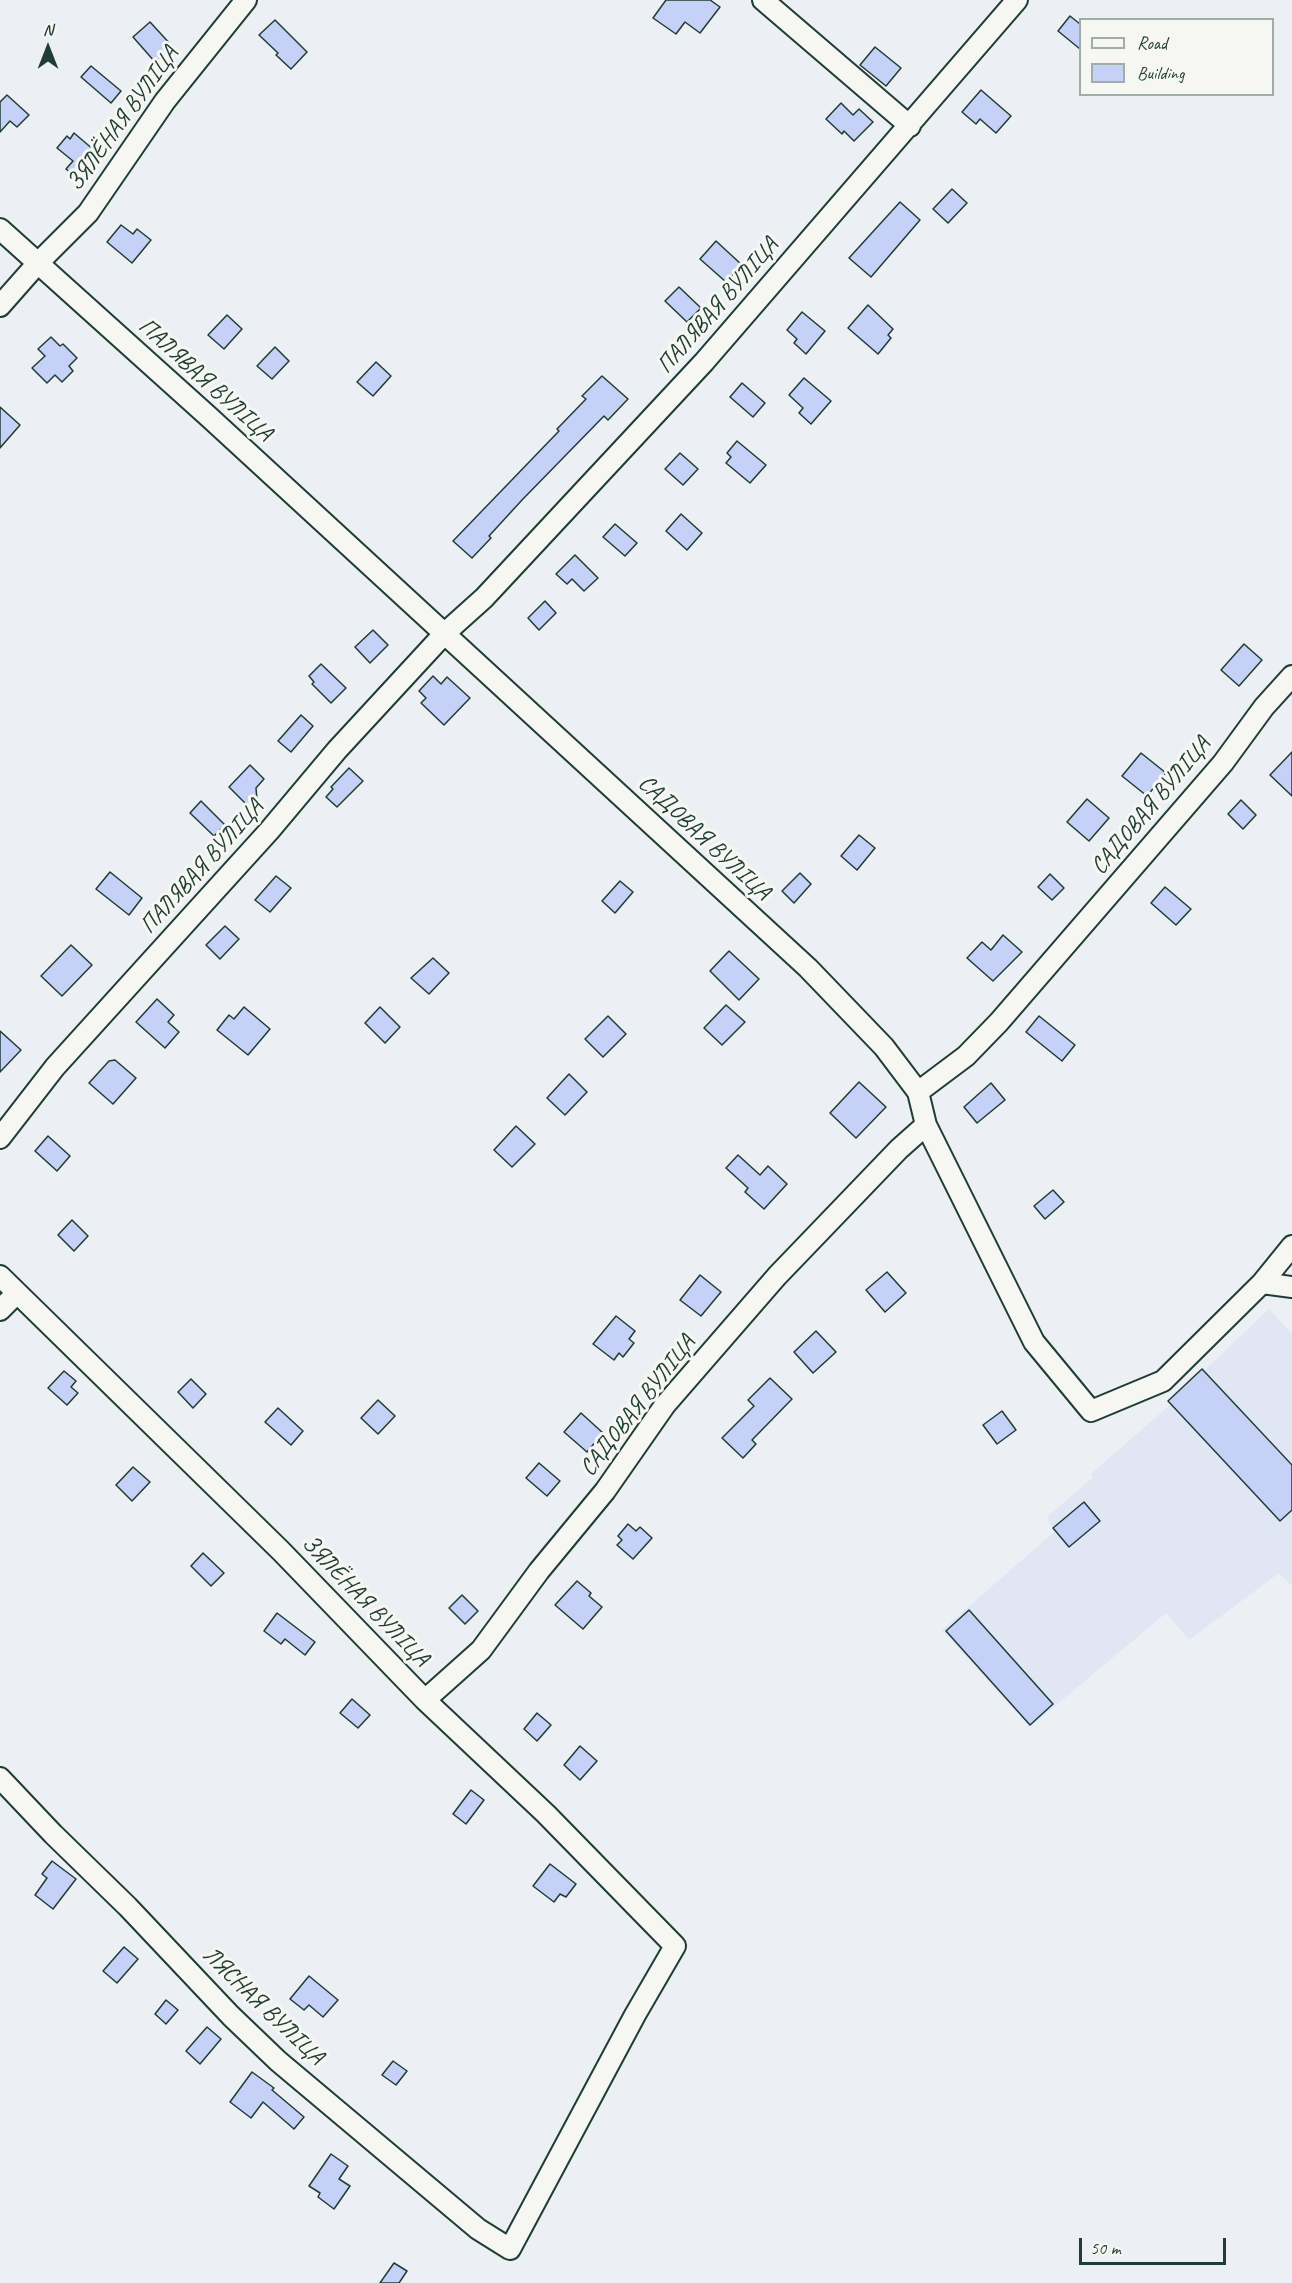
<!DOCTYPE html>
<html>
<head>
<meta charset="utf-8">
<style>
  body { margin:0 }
  #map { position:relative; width:1292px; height:2283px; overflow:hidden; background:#eceff3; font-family:Caveat,sans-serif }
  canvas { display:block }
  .legend { position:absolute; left:1079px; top:18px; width:195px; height:78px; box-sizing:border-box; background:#f6f6f2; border:2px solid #a0aca6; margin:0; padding:8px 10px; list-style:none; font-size:18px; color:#1f3d34 }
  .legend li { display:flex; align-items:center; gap:12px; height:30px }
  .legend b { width:30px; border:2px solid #a0aca6 }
  .north { position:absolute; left:18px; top:18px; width:60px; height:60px; -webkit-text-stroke:4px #f6f6f2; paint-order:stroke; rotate:0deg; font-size:16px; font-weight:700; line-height:24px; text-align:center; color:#1f3d34 }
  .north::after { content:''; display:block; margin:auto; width:21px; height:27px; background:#1f3d34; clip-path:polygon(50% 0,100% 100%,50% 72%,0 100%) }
  .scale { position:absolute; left:1079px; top:2238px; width:147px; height:27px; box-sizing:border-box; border:3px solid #1f3d34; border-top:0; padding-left:8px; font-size:18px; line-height:21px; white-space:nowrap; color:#1f3d34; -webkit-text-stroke:4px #f6f6f2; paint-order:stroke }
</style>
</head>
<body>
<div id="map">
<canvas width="1292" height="2283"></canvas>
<ul class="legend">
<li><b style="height:8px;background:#f6f6f2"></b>Road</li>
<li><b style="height:16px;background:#c6d1f8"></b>Building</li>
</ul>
<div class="north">N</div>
<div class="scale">50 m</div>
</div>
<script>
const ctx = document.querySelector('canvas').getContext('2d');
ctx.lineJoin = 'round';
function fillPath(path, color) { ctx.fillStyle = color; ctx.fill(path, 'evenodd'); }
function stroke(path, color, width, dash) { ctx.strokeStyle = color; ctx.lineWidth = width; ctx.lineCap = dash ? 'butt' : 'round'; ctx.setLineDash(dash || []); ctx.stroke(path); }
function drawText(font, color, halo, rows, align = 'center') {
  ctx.font = font + ' Caveat,sans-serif'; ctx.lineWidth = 6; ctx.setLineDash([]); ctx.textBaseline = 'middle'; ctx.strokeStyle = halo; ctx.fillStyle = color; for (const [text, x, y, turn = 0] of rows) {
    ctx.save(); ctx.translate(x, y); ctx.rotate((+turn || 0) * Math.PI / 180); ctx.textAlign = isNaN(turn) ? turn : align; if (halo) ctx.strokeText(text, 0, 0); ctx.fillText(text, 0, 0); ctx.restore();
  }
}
const built = new Path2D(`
  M1269 1309 1292 1334V1586L1279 1573 1189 1640 1166 1613 1030 1727 942 1630 1054 1532 1047 1517 1093 1477 1091 1474 1170 1405 1167 1401 1203 1367 1205 1370Z`);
const building = new Path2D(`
  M666 0H710L720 7 700 33 685 22 676 34 653 18Z
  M1070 16 1080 24V49L1058 31Z
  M275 20 307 52 291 69 276 55 278 53 259 35Z
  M150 22 173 47 155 62 133 37Z
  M875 47 901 68 886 86 860 65Z
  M91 66 121 91 111 103 81 77Z
  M981 90 1011 116 996 133 980 119 976 124 962 112Z
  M7 95 29 115 17 127 10 121 0 132V102Z
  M841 103 853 115 859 109 873 122 854 141 844 131 842 134 826 119Z
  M74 133 101 156 80 181 66 169 73 161 57 148 67 136 70 139Z
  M952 189 967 203 948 223 933 209Z
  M900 202 920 220 871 277 849 258Z
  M121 225 133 234 137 229 151 240 132 263 107 242Z
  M716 241 742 265 726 282 700 259Z
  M679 287 701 308 687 322 665 301Z
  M868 305 893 329 888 335 891 338 878 354 848 328Z
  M802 312 825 331 806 354 794 343 797 339 787 330Z
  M227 315 242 329 224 349 208 335Z
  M51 337 60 346 63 344 77 358 69 366 73 371 62 382 55 375 47 383 32 368 45 356 38 349Z
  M275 347 289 361 272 379 257 366Z
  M376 362 391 376 373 396 357 382Z
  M602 376 628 399 608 420 604 416 522 500 489 536 491 538 472 558 453 541 559 431 557 429 586 399 582 396Z
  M804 378 831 401 811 424 799 413 803 408 789 395Z
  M742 383 765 403 753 417 730 397Z
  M0 407 20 425 0 448Z
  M737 441 766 465 750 483 726 463 731 457 727 453Z
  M680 453 698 469 683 485 665 469Z
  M681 514 702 533 687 550 666 531Z
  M615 524 637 543 625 556 603 537Z
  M575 555 598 578 584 591 572 579 567 584 556 574Z
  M545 601 556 613 539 630 528 618Z
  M373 630 388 645 370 663 355 647Z
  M1244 644 1262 660 1239 686 1221 670Z
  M321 664 346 688 331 703 312 684 314 682 309 676Z
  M433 676 441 684 447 677 470 698 444 725 421 703 426 698 419 691Z
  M301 715 313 726 291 752 278 741Z
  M1292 752V796L1270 775Z
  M1141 753 1166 773 1147 796 1122 776Z
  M250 765 264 779 256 788 257 800 250 808 229 787Z
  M349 768 363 781 337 807 326 797 333 789 331 787Z
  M1087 799 1109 818 1089 841 1067 822Z
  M1241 800 1256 815 1243 829 1228 814Z
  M201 801 225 825 214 836 190 813Z
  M859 835 875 848 857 870 841 856Z
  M110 872 142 898 129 915 96 889Z
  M800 873 811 884 794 903 782 891Z
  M1050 874 1064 888 1052 900 1038 887Z
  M276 876 291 888 270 912 255 900Z
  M620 881 633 892 615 913 602 901Z
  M1165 887 1191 909 1176 925 1151 903Z
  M225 926 239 939 220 959 206 945Z
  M1003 935 1022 952 993 981 967 958 982 942 991 950Z
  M71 945 92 965 62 996 41 976Z
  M729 951 759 979 739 1000 710 971Z
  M433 958 449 973 429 994 411 978Z
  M157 999 174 1015 168 1022 179 1032 165 1048 136 1022Z
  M726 1005 745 1022 722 1045 704 1028Z
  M244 1007 270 1029 248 1055 217 1030 229 1015 234 1019Z
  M380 1007 400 1027 385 1043 365 1023Z
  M608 1016 626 1034 603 1057 585 1039Z
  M1039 1016 1075 1045 1062 1061 1026 1032Z
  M0 1031 21 1050 0 1072Z
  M115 1060 136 1078 113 1104 89 1083 109 1061Z
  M569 1074 587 1092 565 1115 547 1098Z
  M859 1082 886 1107 856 1138 830 1113Z
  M991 1083 1005 1100 977 1123 964 1107Z
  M516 1126 535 1144 512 1167 494 1150Z
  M48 1136 70 1156 57 1171 35 1151Z
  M738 1155 760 1175 768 1166 787 1184 764 1209 745 1192 748 1188 726 1168Z
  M1053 1190 1064 1202 1045 1219 1034 1206Z
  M72 1220 88 1236 74 1251 58 1235Z
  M887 1272 906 1293 885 1312 866 1290Z
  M700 1275 721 1292 701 1316 680 1300Z
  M616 1316 635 1331 629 1339 634 1343 623 1357 619 1353 614 1360 593 1344Z
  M816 1331 836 1352 813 1373 794 1352Z
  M1202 1369 1292 1465V1510L1280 1521 1168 1401Z
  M64 1371 76 1381 71 1387 78 1393 67 1405 48 1388Z
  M770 1378 792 1399 752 1440 756 1444 743 1458 722 1438 754 1406 748 1400Z
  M191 1379 206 1394 193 1408 178 1392Z
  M378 1400 395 1416 378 1434 361 1418Z
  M278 1408 303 1431 291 1445 265 1422Z
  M1002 1411 1016 1430 997 1444 983 1425Z
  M581 1413 603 1433 587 1452 564 1432Z
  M539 1463 560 1481 547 1496 526 1478Z
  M133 1467 150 1482 132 1501 116 1485Z
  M1084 1502 1100 1521 1069 1547 1053 1528Z
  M628 1524 636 1531 640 1527 652 1538 633 1559 617 1545 622 1540 618 1536Z
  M203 1553 224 1573 211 1586 191 1566Z
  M577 1581 591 1593 589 1596 602 1607 583 1629 555 1605Z
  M462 1595 478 1611 465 1624 449 1608Z
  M969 1610 1053 1704 1030 1725 946 1631Z
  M277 1613 315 1642 305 1655 285 1639 281 1644 264 1631Z
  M352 1699 370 1715 358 1728 340 1713Z
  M537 1713 551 1725 537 1741 524 1729Z
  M580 1746 597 1761 580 1780 564 1765Z
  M471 1790 484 1800 466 1824 453 1814Z
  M52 1861 76 1879 53 1909 35 1895 47 1878 42 1874Z
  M550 1864 576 1884 566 1897 560 1894 554 1902 533 1886Z
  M124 1947 138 1959 117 1983 103 1971Z
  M309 1976 338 2000 323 2017 309 2005 304 2010 290 1999Z
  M166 2000 178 2010 166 2024 155 2014Z
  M207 2027 221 2039 200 2064 186 2051Z
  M393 2061 407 2071 396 2085 382 2075Z
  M252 2072 274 2088 272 2090 304 2117 294 2129 263 2102 251 2118 230 2102Z
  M331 2154 348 2166 339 2179 350 2186 334 2209 318 2197 320 2193 309 2186Z
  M394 2263 407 2271 399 2283H380Z`);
const minor = new Path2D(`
  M763 0 910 126
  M0 229 209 417 808 968 884 1047 918 1092 926 1125 1034 1342 1091 1411 1163 1381 1262 1283 1292 1246
  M0 306 37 264 88 213 165 101 246 0
  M918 1092 966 1056 999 1022 1223 763 1264 707 1292 676
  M0 1138 55 1067 269 831 337 750 445 633 484 598 704 362 1017 0
  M0 1276 281 1551 425 1700 546 1814 675 1946 635 2015 510 2249 478 2229 278 2061 231 2016 128 1907 53 1834 0 1778
  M1262 1283 1292 1287
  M0 1310 17 1293
  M425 1700 481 1650 539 1571 605 1491 665 1405 777 1276 899 1149 926 1125`);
const streetNames = [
  ["ЗЯЛЁНАЯ ВУЛІЦА",123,119,-54],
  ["ПАЛЯВАЯ ВУЛІЦА",718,306,-49],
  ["ПАЛЯВАЯ ВУЛІЦА",205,380,42],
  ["САДОВАЯ ВУЛІЦА",1151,806,-50],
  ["САДОВАЯ ВУЛІЦА",704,838,43],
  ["ПАЛЯВАЯ ВУЛІЦА",202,867,-48],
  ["САДОВАЯ ВУЛІЦА",638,1406,-52],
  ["ЗЯЛЁНАЯ ВУЛІЦА",365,1601,46],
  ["ЛЯСНАЯ ВУЛІЦА",263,2006,44]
];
fillPath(built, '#e1e6f4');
fillPath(building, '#c6d1f8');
stroke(building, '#1f3d34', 1.5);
stroke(minor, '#1f3d34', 24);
stroke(minor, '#f6f6f2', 20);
drawText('24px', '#1f3d34', '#f6f6f2', streetNames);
</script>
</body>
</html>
